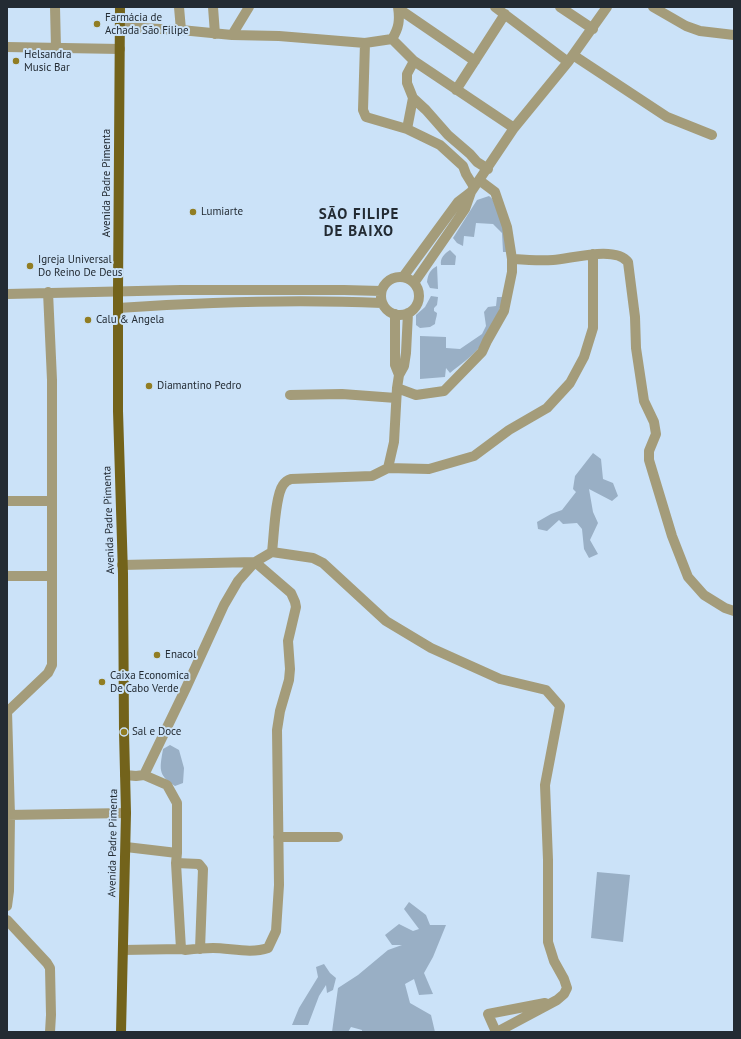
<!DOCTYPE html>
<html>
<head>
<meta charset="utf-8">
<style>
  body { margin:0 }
  #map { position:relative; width:741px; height:1039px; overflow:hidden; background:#cbe2f8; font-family:"PT Sans",sans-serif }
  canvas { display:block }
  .frame { position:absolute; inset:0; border:8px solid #232b33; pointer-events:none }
</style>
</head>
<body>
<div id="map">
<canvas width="741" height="1039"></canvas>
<div class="frame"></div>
</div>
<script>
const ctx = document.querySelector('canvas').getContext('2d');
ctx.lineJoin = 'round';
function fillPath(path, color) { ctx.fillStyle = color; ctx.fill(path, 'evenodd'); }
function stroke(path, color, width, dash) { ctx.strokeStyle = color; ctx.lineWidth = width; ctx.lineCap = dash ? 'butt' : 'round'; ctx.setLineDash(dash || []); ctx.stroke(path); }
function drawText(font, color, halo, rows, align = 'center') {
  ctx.font = font + ' "PT Sans",sans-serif'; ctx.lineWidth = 4; ctx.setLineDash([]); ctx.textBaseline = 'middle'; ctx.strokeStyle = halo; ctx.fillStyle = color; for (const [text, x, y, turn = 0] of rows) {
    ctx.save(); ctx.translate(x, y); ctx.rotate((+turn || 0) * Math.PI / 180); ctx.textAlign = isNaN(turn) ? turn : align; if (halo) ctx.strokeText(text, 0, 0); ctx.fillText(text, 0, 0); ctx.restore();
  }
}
const green = new Path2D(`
  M489 196C501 203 505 239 507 252H503L502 233 493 224 476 223 474 237 464 236 463 246 457 243 453 238 477 200Z
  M450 250 456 256 455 265H441C440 258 444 254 450 250Z
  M437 266 438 289 430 288 427 282C428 274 430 270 437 266Z
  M431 296 438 297 437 305 434 308V311L437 313C437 317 435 320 435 324L430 327 420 328 416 325V315L425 307Z
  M497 297H503C500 310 491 333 483 343 474 355 461 364 450 373L446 368 445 377 420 379V336L446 337V348L460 349 482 334 486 326 484 312 488 307 496 306Z
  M593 453 601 459 603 479 613 483 618 496 612 501 589 489 593 512 598 523 590 540 598 554 589 558 584 549 582 529 577 523 563 524 559 520 547 531 538 529 537 522 551 514 562 510 576 492 573 489 575 476Z
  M170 745 179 750 184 768 183 783 175 786C157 775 160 768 163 749Z
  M597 872 630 875 623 942 591 938Z
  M409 902 426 915 430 925H446L433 957 424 973 433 994 419 995 414 979 405 984 410 1003 431 1015 435 1032H362V1030L351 1027 348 1032H332L338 988 358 975 388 950 402 945H392L385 935 399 924 413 931 419 929 404 909Z
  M324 964 330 973 336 978 333 990 327 993 326 985 319 996 308 1025H292L299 1008 318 977 316 967Z`);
const minor = new Path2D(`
  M55 7 56 48
  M179 7 181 30
  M213 7 215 34
  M495 7 568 62
  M560 7 593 29
  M653 7 686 26 700 31 734 35
  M399 9 475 61
  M120 27 181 30 232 35 279 36 365 43 392 39C399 28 400 20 398 7
  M232 35 249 7
  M392 39 414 61 514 128
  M365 43 363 110 366 117 407 129 440 145 463 166 466 174 474 187
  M7 47 120 49
  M573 55 667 117 712 135
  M414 61 407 74V83L413 98 426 110 448 135 470 154 477 162 488 169
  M456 90 505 14
  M407 129 413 98
  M512 259C526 260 539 261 553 260 571 259 615 245 628 262L635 317 636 348 644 401 654 422 656 434 649 451V460L672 536 688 577 704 595 725 608 734 611
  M403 277 458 202 471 192 514 128 568 62 607 7
  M381 296a19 19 0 1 1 38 0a19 19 0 1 1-38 0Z
  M414 283 465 209 471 192
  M7 294 181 290H344L381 291
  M118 308C206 302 294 299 382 303
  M408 313 406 353 404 366 399 375 397 388 416 395 444 391 482 352 487 341 504 311 512 272V259L507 227 495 192 479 180
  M395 314V365L399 375
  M290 395 342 394 396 398
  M388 468 429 469 474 456 509 430 547 408 570 383 584 357 593 328V254
  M7 501H51
  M272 552C274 536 275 496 283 485 285 482 288 480 291 479L372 476 388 468 394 442 397 388
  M122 565 255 562 291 593 295 602 296 607 288 641 290 669 289 680 280 711 277 730 279 885 276 931 268 948C251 954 230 948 213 948 203 948 194 949 185 950L181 949 176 863 177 853 126 847
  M7 576H52
  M7 711 10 816 9 891 7 906
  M7 712 48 673 52 665V380L48 292
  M125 775 136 776 144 775 186 688 224 605 238 581 255 562 272 552 313 558 323 563 386 621 431 648 500 679 546 690 560 706 545 785 548 860V942L554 961 564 979 567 988 564 994 557 1000 497 1032
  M144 775 167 785 177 803V853
  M7 815 126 813
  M278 837H338
  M176 863 199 864 203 869 200 949
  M7 920 47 963 50 968 51 1015 50 1032
  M123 950 181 949
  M496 1032 488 1014 545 1003`);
const primary = new Path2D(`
  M120 7 118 292V411L123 574 124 732 126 813 121 1032`);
const markers = [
  [97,24,4,"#917d23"],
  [16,61,4,"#917d23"],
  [193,212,4,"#917d23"],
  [30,266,4,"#917d23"],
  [88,320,4,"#917d23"],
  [149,386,4,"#917d23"],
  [157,655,4,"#917d23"],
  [102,682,4,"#917d23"],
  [124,732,4,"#917d23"]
];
const poiNames = [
  ["Farmácia de",105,18],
  ["Achada São Filipe",105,31],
  ["Helsandra",24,55],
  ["Music Bar",24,68],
  ["Lumiarte",201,212],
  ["Igreja Universal",38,260],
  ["Do Reino De Deus",38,273],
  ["Calu & Angela",96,320],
  ["Diamantino Pedro",157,386],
  ["Enacol",165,655],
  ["Caixa Economica",110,676],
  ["De Cabo Verde",110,689],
  ["Sal e Doce",132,732]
];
const streetNames = [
  ["Avenida Padre Pimenta",107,183,-90],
  ["Avenida Padre Pimenta",109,520,-92],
  ["Avenida Padre Pimenta",113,843,-89]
];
const districtNames = [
  ["SÃO FILIPE",359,215],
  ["DE BAIXO",359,232]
];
fillPath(green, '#99afc5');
stroke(minor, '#a49c7a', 10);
stroke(primary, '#73631b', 10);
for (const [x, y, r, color] of markers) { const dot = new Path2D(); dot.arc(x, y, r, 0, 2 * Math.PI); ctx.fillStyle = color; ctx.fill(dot); stroke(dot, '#cbe2f8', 1.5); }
drawText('11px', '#232b33', '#cbe2f8', poiNames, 'left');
drawText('11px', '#232b33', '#cbe2f8', streetNames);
ctx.letterSpacing = '1px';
drawText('bold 15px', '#232b33', '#cbe2f8', districtNames);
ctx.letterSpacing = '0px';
</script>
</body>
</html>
